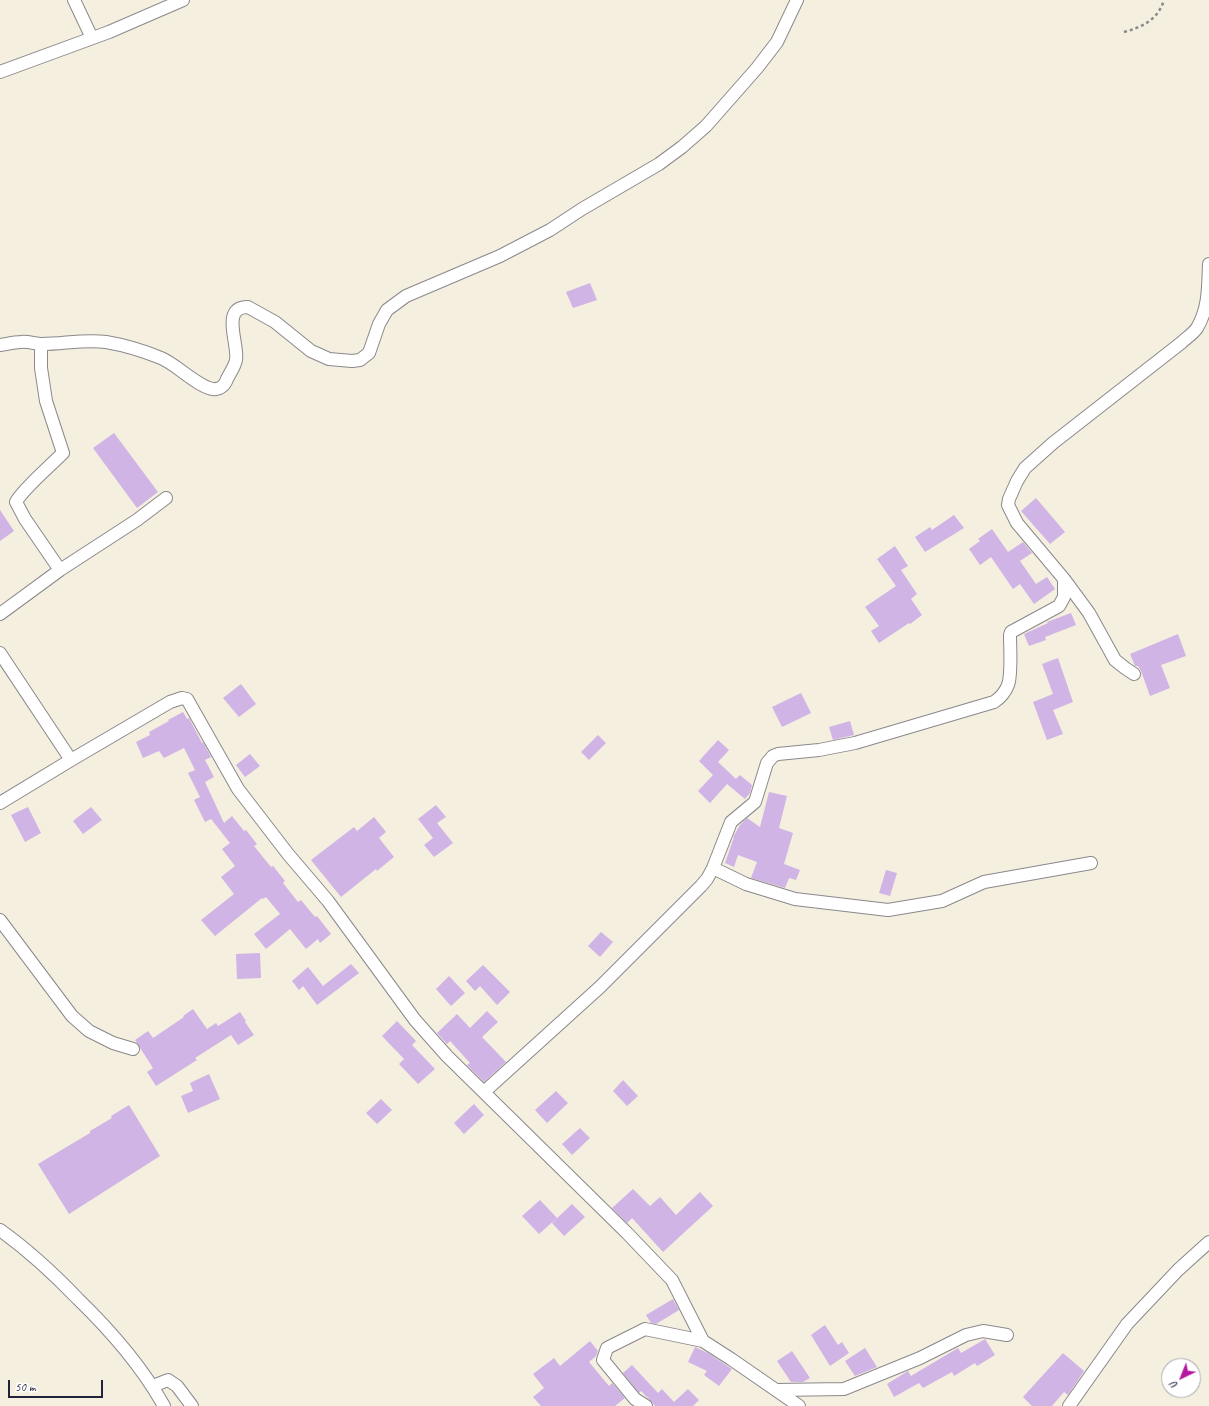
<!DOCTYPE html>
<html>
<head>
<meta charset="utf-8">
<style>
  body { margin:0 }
  #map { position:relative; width:1209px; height:1406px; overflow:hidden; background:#f4efde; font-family:Caveat,sans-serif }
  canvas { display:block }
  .north { position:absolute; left:1161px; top:1358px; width:40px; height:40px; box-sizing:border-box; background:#fff; border:1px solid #a7a7b1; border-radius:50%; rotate:223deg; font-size:11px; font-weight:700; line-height:16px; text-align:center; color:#22223b }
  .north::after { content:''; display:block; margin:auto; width:14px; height:18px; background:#b5179e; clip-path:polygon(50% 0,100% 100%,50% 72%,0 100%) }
  .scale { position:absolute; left:8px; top:1380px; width:95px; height:18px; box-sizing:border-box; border:2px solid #22223b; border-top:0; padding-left:5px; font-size:12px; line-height:14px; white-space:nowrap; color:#22223b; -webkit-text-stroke:3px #fff; paint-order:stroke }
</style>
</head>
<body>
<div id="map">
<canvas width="1209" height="1406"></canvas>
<div class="north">U</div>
<div class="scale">50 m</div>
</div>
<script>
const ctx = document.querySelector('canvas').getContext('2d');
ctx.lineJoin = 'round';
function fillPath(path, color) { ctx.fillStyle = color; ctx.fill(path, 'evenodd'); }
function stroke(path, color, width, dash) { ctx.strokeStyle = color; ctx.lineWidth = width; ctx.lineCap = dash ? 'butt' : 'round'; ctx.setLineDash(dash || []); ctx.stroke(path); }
const building = new Path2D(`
  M590 283 597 300 573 308 566 292Z
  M114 433 158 492 137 508 93 448Z
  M1036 498 1065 532 1050 544 1021 511Z
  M0 510 14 531 0 541Z
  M954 515 964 528 925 552 915 537 930 527 932 530Z
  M992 529 1008 552 1023 542 1032 553 1020 561 1036 584 1047 577 1055 589 1034 604 1020 584 1013 589 991 557 980 565 969 549 980 541 978 539Z
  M895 546 908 566 901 570 917 594 911 599 922 615 910 624 909 623 879 643 871 631 879 626 865 607 896 586 877 559Z
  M1071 613 1076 625 1045 637 1046 640 1029 646 1024 634 1048 623 1047 622Z
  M1178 634 1186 656 1161 665 1170 688 1150 696 1141 671 1138 666H1135L1130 654Z
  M1058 658 1073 702 1053 710 1063 734 1047 740 1033 702 1053 694 1042 664Z
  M241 684 256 704 239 717 223 698Z
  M801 693 811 713 782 727 772 707Z
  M183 712 187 719 189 718 202 743 203 742 211 757 205 760 214 777 205 782 224 823 232 816 244 831 246 830 257 844 254 846 271 867 273 866 285 881 283 883 298 902 301 900 315 917 317 916 331 934 320 943 318 939 306 949 290 929 266 949 254 934 280 914 266 897 263 899 262 898 215 936 201 920 234 894 221 877 235 866 222 849 230 843 211 819 205 822 194 800 200 797 188 773 195 770 184 748 164 758 159 751 143 758 136 742 150 735 149 732 169 721 168 720Z
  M850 721 854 735 833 740 829 727Z
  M598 735 606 743 589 760 581 752Z
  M718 740 729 750 718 762 736 779 740 775 752 785 750 793 745 799 727 784 710 803 698 791 713 775 699 761Z
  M250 754 260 766 245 777 236 765Z
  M769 792 787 796 779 828 793 833 784 864 800 870 796 880 789 878 785 888 751 878 757 862 738 855 734 867 725 863 734 837H733L740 825 747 818 760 827Z
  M436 805 446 817 437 823 453 843 434 857 424 845 433 838 418 819Z
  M28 807 41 833 25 842 11 815Z
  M91 807 102 820 83 834 73 821Z
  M374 817 386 832 379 838 394 857 377 871 376 869 341 897 311 860 354 827 357 831Z
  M886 870 897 873 890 896 879 893Z
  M601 932 613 942 600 957 588 946Z
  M260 953 261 978 237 979 236 954Z
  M351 964 359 973 317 1005 303 986 299 990 292 981 308 967 323 986Z
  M483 965 510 992 497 1005 480 986 475 991 466 981Z
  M449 976 465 993 451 1006 436 989Z
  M193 1009 207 1029 216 1023 218 1026 240 1012 246 1021 245 1022 254 1035 238 1045 231 1035 195 1058 197 1060 156 1086 147 1072 153 1068 135 1040 148 1031 153 1038 184 1017 183 1016Z
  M487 1011 498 1022 482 1037 506 1062 484 1082 467 1065 470 1063 450 1041 447 1044 437 1033 457 1014 470 1028Z
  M397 1021 416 1041 412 1045 435 1069 418 1084 399 1064 404 1059 382 1036Z
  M209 1074 220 1099 188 1113 181 1096 193 1091 190 1083Z
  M623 1080 638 1096 627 1106 613 1091Z
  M556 1091 568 1103 547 1123 535 1110Z
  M381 1099 392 1110 377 1124 366 1113Z
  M474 1104 484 1115 464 1134 454 1123Z
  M129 1105 160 1156 69 1214 38 1164 90 1133V1131L112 1118 111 1116Z
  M580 1128 590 1138 572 1155 562 1144Z
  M633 1189 650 1206 660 1197 676 1215 700 1192 713 1206 663 1252 632 1218 627 1223 612 1208Z
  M540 1200 557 1218 539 1234 522 1216Z
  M572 1204 585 1217 564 1236 552 1223Z
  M673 1299 679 1310 656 1324 651 1323 646 1315Z
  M825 1325 838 1345 842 1342 849 1353 830 1366 811 1335Z
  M985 1339 995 1355 977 1366 975 1363 954 1376 952 1372 923 1388 919 1383 894 1397 887 1384 908 1371 911 1376 958 1348 961 1353Z
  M590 1341 598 1351 596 1356 589 1362 609 1386 612 1383 625 1398 615 1406H541L533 1397 544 1388 533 1374 554 1358 560 1366Z
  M695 1347 708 1353 732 1369 719 1386 704 1375 707 1371 688 1362Z
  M865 1348 877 1367 855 1376 845 1361Z
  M792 1351 810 1378 803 1382H791L777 1361Z
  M1063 1353 1084 1371 1068 1395 1064 1392 1052 1406H1032L1023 1397Z
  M632 1365 658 1393 662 1389 674 1402 688 1389 699 1400 693 1406H655L650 1400 641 1391 639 1393 623 1373Z`);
const path = new Path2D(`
  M1124 32C1142 27 1158 20 1164 0`);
const street = new Path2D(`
  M74 0 92 38
  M0 72 109 32 183 0
  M41 344V368L46 401 63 453C53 463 21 491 16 502L25 519 60 570
  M0 345C7 344 14 342 21 342 28 341 35 344 42 344 63 344 85 339 106 342 124 345 144 351 161 358 176 364 198 387 213 389 220 390 225 385 227 379 230 373 235 366 236 360 239 344 220 307 248 307L275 322 311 351 329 359 352 361 360 360 369 353 379 324 387 310 406 296 500 256 550 230 582 209 659 164 682 147 706 126 757 68 777 42 797 0
  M1064 579 1089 613 1115 660 1125 668 1134 674
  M0 614 60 570 137 520 166 498
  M0 653 71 760 170 702 182 698 187 699 238 789 288 854 328 901 415 1020 447 1056 627 1233 672 1280 703 1341 731 1359 799 1406
  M0 803 71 760
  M713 868 746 884 795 899 888 910 942 901 984 882 1091 863
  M0 920 72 1016 89 1031 113 1043 133 1049
  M484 1092 600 987 701 886 707 879 713 868 731 822 755 802 767 763 773 756 778 754 819 750 855 743 994 702C1000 698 1005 693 1008 685 1012 675 1010 647 1010 635L1011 632 1059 606 1064 597V579L1017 523 1008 505 1009 499 1017 481 1025 468 1053 443 1181 343C1186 338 1193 334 1197 328 1209 308 1208 287 1209 264
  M0 1230C28 1250 54 1274 78 1299 111 1331 141 1365 164 1406
  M153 1386 168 1380 177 1386 192 1406
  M777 1390 844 1389 920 1358 966 1335 983 1331 1007 1335
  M646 1406 635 1399 603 1360 607 1348 645 1329 703 1341
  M1069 1406 1127 1324 1178 1270 1209 1242`);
fillPath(building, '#d0b4e6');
stroke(street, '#8b888c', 14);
stroke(path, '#8b888c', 2.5, [3, 3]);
stroke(street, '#fff', 12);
</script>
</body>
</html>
